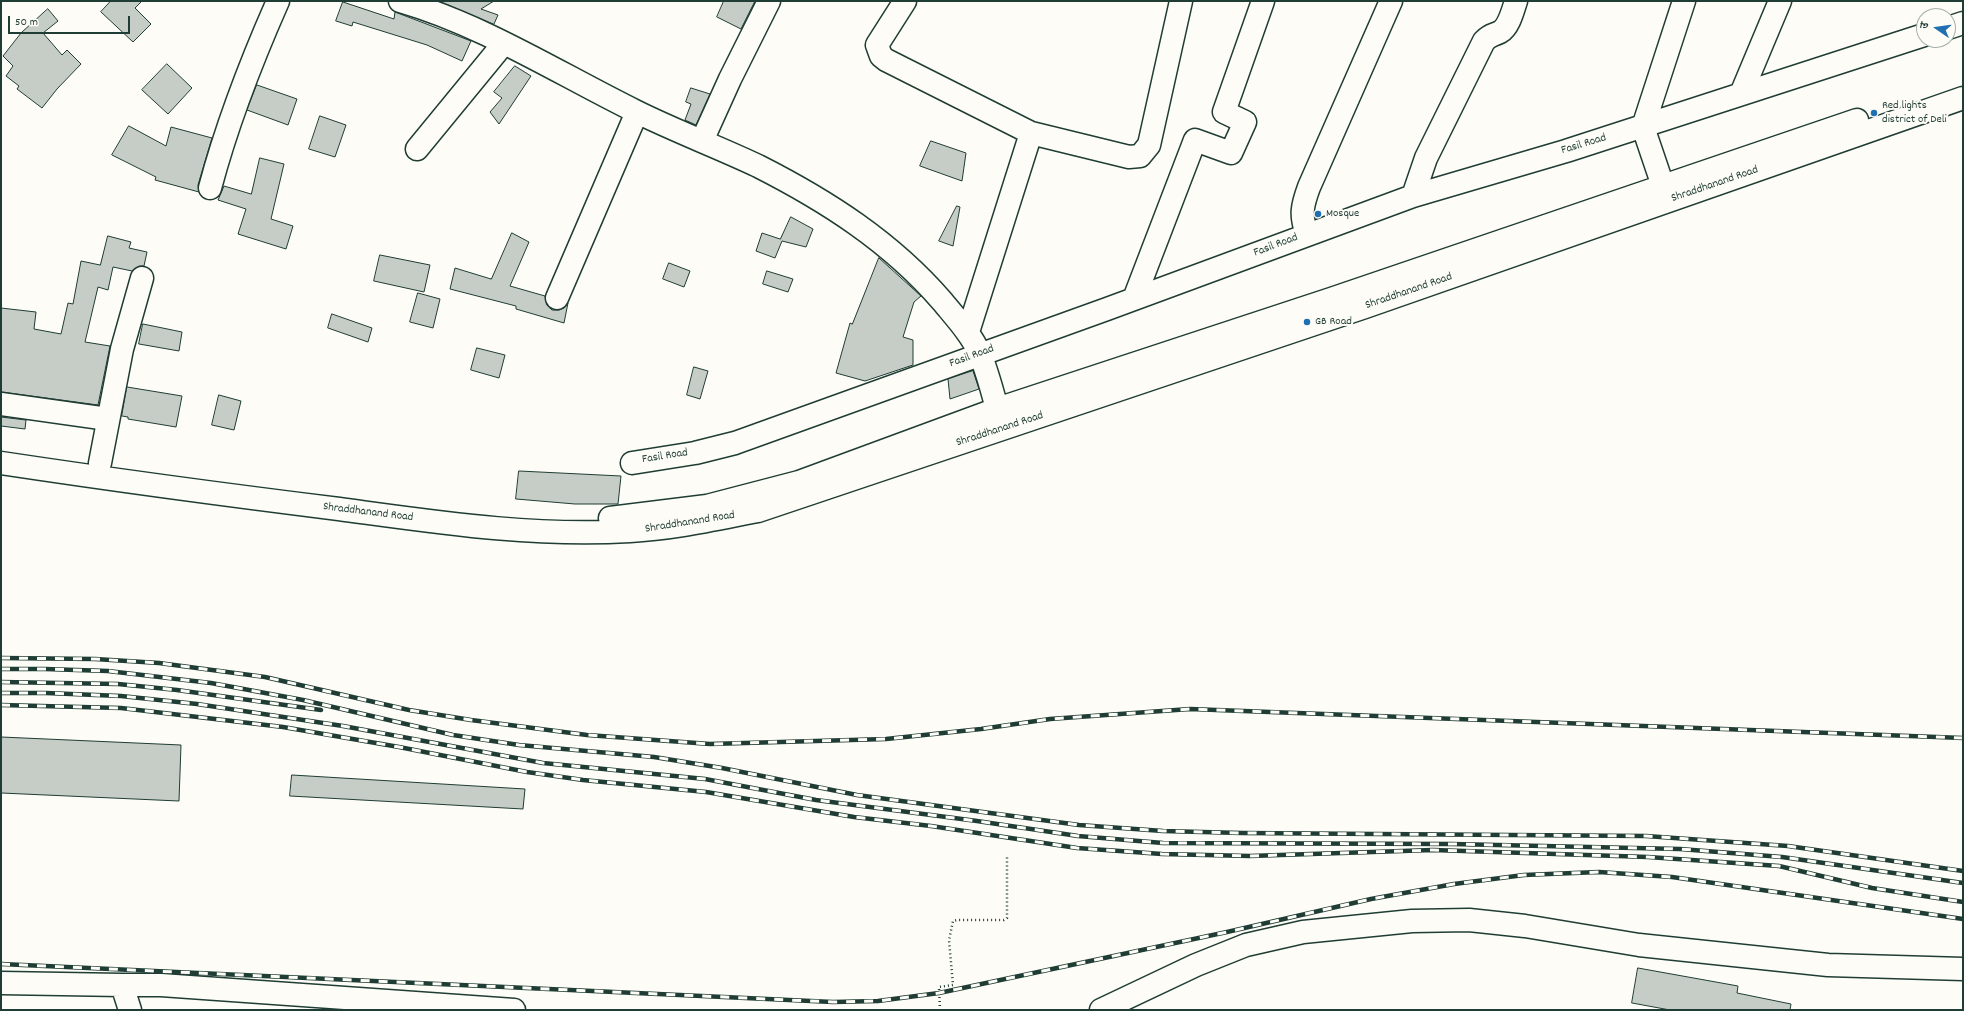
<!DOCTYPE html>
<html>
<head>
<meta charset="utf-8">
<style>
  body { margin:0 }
  #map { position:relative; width:1964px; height:1011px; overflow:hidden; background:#fdfcf7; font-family:Dekko,"Playpen Sans Deva",sans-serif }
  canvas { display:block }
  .frame { position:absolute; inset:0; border:2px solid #1f3d34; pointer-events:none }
  .north { position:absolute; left:1916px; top:8px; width:40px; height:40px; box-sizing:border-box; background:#fdfcf7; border:1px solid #a4b0a9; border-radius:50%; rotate:283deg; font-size:11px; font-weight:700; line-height:16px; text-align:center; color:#1f3d34 }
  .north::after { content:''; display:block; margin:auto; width:14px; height:18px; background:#1f6fb2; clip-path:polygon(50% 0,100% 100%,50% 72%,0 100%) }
  .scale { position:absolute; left:8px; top:16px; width:122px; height:18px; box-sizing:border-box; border:2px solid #1f3d34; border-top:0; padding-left:5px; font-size:12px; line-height:14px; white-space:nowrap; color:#1f3d34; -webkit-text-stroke:3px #fdfcf7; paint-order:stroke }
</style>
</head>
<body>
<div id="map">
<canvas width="1964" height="1011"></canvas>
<div class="frame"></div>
<div class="north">उ</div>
<div class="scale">50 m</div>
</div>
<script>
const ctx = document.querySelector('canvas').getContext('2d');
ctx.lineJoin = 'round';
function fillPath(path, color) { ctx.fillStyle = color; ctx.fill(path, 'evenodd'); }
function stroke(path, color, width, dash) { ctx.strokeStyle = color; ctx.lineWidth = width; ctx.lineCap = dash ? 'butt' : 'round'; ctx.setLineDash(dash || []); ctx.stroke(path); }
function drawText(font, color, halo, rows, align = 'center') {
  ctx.font = font + ' Dekko,sans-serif'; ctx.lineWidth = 4; ctx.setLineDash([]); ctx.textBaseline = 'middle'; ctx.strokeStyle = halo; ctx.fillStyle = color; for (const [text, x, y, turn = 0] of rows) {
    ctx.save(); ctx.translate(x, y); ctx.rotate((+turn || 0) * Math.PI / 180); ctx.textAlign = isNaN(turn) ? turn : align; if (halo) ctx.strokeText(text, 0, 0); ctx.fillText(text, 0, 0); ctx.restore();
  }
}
const building = new Path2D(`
  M111 1H142L135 8 151 24 133 42 101 12Z
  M439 1H494L481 9 498 15 494 24Z
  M724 1H755L741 29 717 17Z
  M343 2 394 19 395 12 471 41 462 61 427 45 353 22 352 26 336 21Z
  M48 9 58 21 43 33 62 55 67 50 81 64 57 89 42 108 17 89 19 86 6 76 13 66 3 56 21 33Z
  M167 64 192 88 168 114 142 90Z
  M515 66 531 76 499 124 490 112 502 98 494 92Z
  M257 85 297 99 288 125 247 110Z
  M691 88 710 94 696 125 685 120 691 104 686 102Z
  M320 116 346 125 335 157 309 149Z
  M129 126 166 146 171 127 212 138 198 185 199 192 155 180 156 177 112 155Z
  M931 141 966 153 962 181 920 166Z
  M260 158 284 164 271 219 293 226 286 249 238 234 246 209 218 200 224 186 251 194Z
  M957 206 960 207 953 246 939 241Z
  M791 217 813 229 806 247 782 241 775 258 756 251 762 233 780 239Z
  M512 233 529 242 510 286 545 296 547 305 552 310H559L564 308 568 303 564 323 516 309V306L450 289 455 268 491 279Z
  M108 236 131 242 129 248 147 252 144 266H139L132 271 113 267 108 290 98 287 85 342 110 346 98 405 1 392V308L36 312 34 329 61 334 68 303 73 304 81 261 100 265Z
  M380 255 430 265 424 292 374 281Z
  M879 258 921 296 914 302 903 337 913 340V365L865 381 836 373 850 323 852 324Z
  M669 263 690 271 684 287 663 279Z
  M767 271 793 279 788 292 763 284Z
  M418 293 440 299 433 328 410 322Z
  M332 314 372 328 368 342 328 328Z
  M143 324 182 332 179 351 139 344Z
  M477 348 505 355 499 378 471 370Z
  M694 367 708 371 700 399 687 395Z
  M973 371 979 389 950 399 948 379Z
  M127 387 182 396 176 427 128 419V417L122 416Z
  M219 395 241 401 234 430 212 425Z
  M1 417 26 420 25 429 1 426Z
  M519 471 621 476 618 504H575L516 499Z
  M1 737 181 745 179 801 1 793Z
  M292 775 525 789 523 809 290 796Z
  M1638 968 1738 986 1737 993 1791 1004 1790 1010H1670L1632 1003Z`);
const path = new Path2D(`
  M940 1010 939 987 953 985 949 940 953 921 957 920H1004L1007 918V857`);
const minor = new Path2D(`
  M400 1C483 25 558 73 635 111 675 131 718 147 758 166 827 201 891 242 942 301 956 318 971 334 980 354 989 376 995 401 1001 424
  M905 1 877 45 881 56 886 60 1031 133 1129 157 1140 156 1149 145 1181 1
  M1948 28 1963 23
  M1741 94 1780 1
  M702 141 730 79 769 1
  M417 149 504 43
  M1663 186 1643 127 1684 1
  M210 188C227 124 251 62 278 1
  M1413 196 1426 158 1484 41C1491 34 1492 36 1500 32 1509 27 1513 10 1516 1
  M1307 234C1300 215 1302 206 1309 187L1391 1
  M557 298 637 112
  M1134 299 1195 140 1231 153 1245 122 1224 112 1263 1
  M968 332 1031 133
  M1 404 108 419
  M1 463C114 480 226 495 339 509 436 522 532 537 630 531 673 529 716 519 758 511L1365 307 1963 98
  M100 463 122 349 142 278
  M632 463 695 453 735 443 1107 309 1413 196 1566 151 1924 35
  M610 518 707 506 799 482 997 409 1331 299 1857 120
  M1 983 122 985
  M130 1010 122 985H161L514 1010
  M1101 1010 1196 965 1246 945 1303 932 1412 921 1469 920 1525 926 1639 945 1828 965 1963 969`);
const rail = new Path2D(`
  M1 658 95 659 159 663 265 677 409 710 471 720 587 735 710 744 886 739 981 729 1050 719 1190 709 1963 738
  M1 669H45L108 671 211 683 303 700 453 735 519 745 654 757 722 768 857 795 1079 825 1163 831 1242 833 1646 836 1788 846 1963 871
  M1 682 118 684 177 690 321 710
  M1 693H46L121 696 197 704 343 726 543 763 705 779 816 800 977 821 1078 836 1163 843 1452 844 1680 849 1782 857 1963 883
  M1 705 121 708 283 727 399 747 527 772 583 780 706 792 854 817 931 826 1077 848 1162 854 1250 856 1433 850 1648 857 1779 866 1872 888 1963 902
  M1 964 833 1002 878 1001 939 993 1227 932 1371 899 1454 884 1524 875 1599 872 1672 877 1963 919`);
const markers = [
  [1874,113,4,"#1f6fb2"],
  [1318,214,4,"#1f6fb2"],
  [1307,322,4,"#1f6fb2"]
];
const poiNames = [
  ["Red lights",1882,106],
  ["district of Deli",1882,120],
  ["Mosque",1326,214],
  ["GB Road",1315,322]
];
const streetNames = [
  ["Fasil Road",1584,145,-17],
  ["Shraddhanand Road",1715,185,-19],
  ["Fasil Road",1276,246,-21],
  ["Shraddhanand Road",1409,292,-19],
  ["Fasil Road",972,357,-20],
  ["Shraddhanand Road",1000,430,-18],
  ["Fasil Road",665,457,-9],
  ["Shraddhanand Road",368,513,7],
  ["Shraddhanand Road",690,523,-9]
];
fillPath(building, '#c6cdc7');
stroke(building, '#1f3d34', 1);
stroke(minor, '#1f3d34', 25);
stroke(path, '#1f3d34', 2.5, [1, 3]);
stroke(minor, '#fdfcf7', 22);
stroke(rail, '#1f3d34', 4.5);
stroke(rail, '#fdfcf7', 3, [9]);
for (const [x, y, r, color] of markers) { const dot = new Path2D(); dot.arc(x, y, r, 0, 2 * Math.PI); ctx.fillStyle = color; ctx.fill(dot); stroke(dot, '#fdfcf7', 1.5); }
drawText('12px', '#1f3d34', '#fdfcf7', poiNames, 'left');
drawText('12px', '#1f3d34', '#fdfcf7', streetNames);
</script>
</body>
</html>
